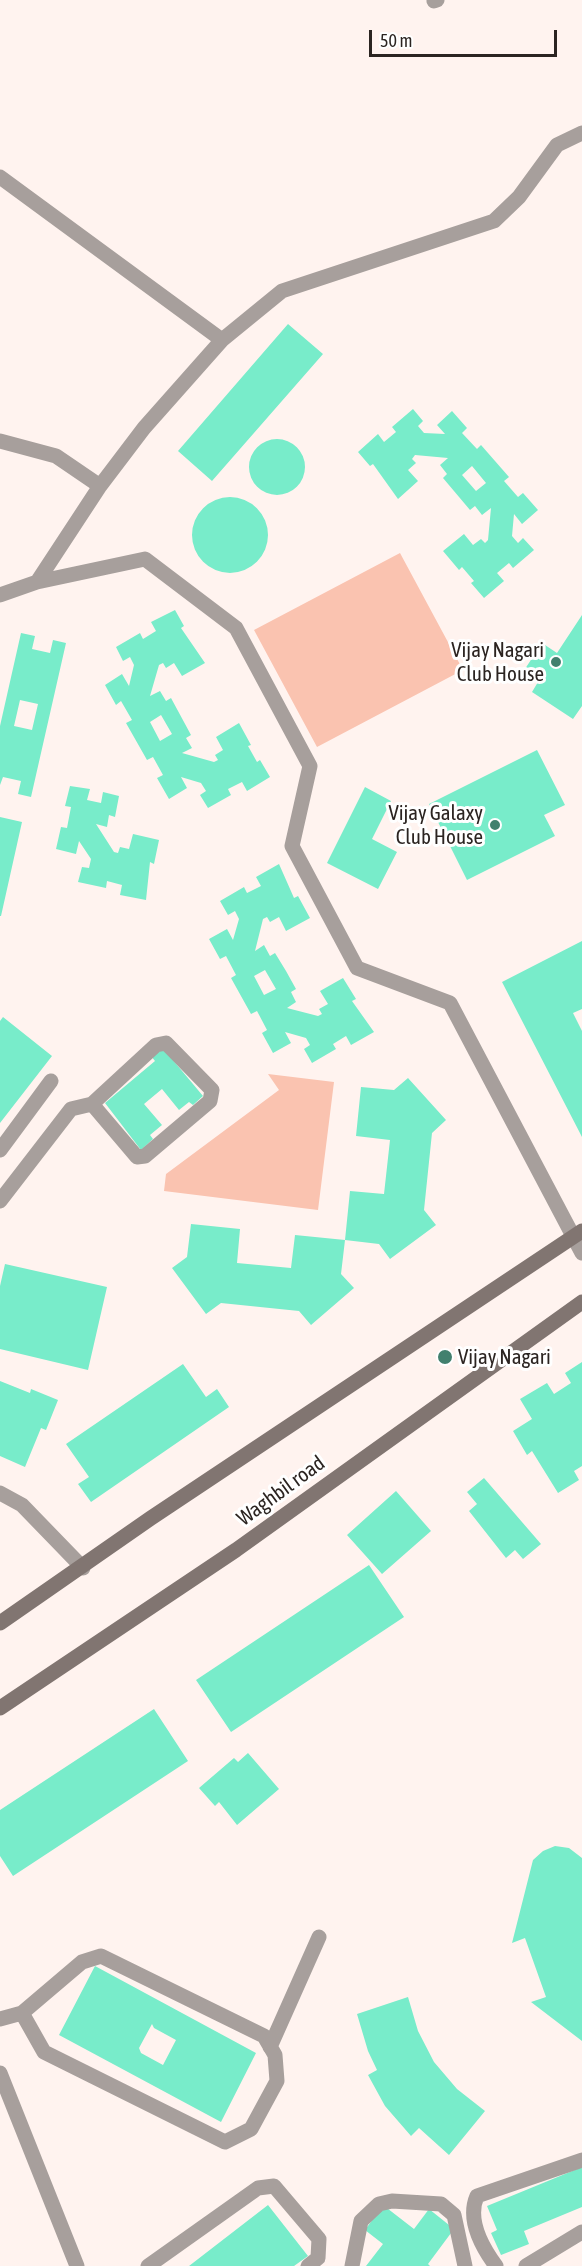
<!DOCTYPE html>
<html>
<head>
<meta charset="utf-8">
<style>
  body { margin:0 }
  #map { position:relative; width:582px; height:2266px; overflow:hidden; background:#fff3ef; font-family:"Asap Condensed",sans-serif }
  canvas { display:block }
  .scale { position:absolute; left:369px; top:30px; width:188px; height:27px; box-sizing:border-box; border:3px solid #2b2421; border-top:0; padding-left:8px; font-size:18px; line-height:21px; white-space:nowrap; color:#2b2421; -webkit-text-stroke:4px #fff; paint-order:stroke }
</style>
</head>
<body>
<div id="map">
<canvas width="582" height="2266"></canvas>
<div class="scale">50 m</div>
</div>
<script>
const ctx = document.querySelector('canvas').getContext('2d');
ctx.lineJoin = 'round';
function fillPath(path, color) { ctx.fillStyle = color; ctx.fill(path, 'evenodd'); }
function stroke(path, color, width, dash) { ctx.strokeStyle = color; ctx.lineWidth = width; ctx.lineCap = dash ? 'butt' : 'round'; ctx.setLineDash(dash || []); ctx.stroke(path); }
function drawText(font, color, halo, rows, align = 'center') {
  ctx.font = font + ' "Asap Condensed",sans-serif'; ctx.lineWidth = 6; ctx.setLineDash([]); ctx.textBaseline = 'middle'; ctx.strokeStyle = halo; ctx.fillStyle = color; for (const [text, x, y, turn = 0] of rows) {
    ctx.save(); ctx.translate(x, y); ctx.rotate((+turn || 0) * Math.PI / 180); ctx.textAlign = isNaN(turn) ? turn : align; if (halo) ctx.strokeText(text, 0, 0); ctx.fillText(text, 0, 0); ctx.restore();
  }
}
const green = new Path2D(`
  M400 553 463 670 317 747 254 630Z
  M268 1074 334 1082 318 1210 164 1191 166 1174 279 1090Z`);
const building = new Path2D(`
  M288 324 323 354 212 481 178 451Z
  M413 409 423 421 418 426 424 433 445 434 437 425 452 411 467 428 462 433 477 449 481 445 509 477 504 481 518 497 523 493 538 510 522 524 514 514 512 536 518 543 523 538 534 550 513 568 509 563 497 573 504 581 484 598 471 583 474 581 462 567 459 570 443 551 464 534 473 545 481 539 485 543 488 540 491 508 482 515 475 506 470 510 443 478 447 474 440 465 448 458 415 455 412 459 416 463 408 470 418 481 398 499 373 464 370 466 358 452 378 434 384 442 396 432 392 427ZM472 466 486 483 476 491 462 475Z
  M249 467a28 28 0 1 1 56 0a28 28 0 1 1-56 0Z
  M192 535a38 38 0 1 1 76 0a38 38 0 1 1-76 0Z
  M175 610 184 626 181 628 205 663 182 676 174 663 166 668 163 663 159 665 150 696 160 691 166 701 171 698 191 735 186 738 192 748 182 753 214 762 218 760 215 755 223 750 216 737 239 723 251 745 248 746 257 762 260 760 270 777 247 791 242 782 228 789 231 795 208 808 200 795 206 791 201 783 181 777 187 788 169 799 157 778 163 775 153 757 147 760 126 723 132 720 121 701 116 705 105 685 122 674 129 686 134 665 130 657 123 661 116 647 140 633 143 639 156 631 151 622ZM161 715 172 734 160 741 150 722Z
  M582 615V706L573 719 532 692 538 682 523 672 542 643 557 653Z
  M21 633 35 636 32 649 50 653 53 640 66 643 31 797 18 794 21 781 3 777 0 785V726ZM20 700 38 704 32 730 14 726Z
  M537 750 565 805 544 815 555 836 467 880 429 804Z
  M70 786 90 789 87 800 101 803 103 792 119 796 115 817 109 815 107 827 96 824 114 852 118 853 120 847 129 849 133 834 159 840 154 864 150 862 146 900 120 895 122 885 107 881 106 888 78 882 82 867 89 868 91 859 79 841 76 854 56 849 61 827 67 828 71 807 65 806Z
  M365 787 391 801 372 839 397 852 378 889 327 863Z
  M0 817 22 822 1 916H0Z
  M279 864 294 898 298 896 310 918 286 931 279 917 270 922 267 917 263 919 255 951 264 945 270 956 275 953 286 971 296 989 291 992 296 1002 287 1008 318 1016 322 1014 319 1009 328 1004 320 991 343 978 356 999 352 1001 374 1032 351 1045 346 1036 333 1044 336 1049 312 1063 304 1049 310 1045 306 1038 285 1032 291 1043 273 1053 262 1033 267 1030 257 1011 251 1014 231 978 236 975 226 956 220 959 209 939 227 929 233 940 239 919 235 911 228 915 220 901 244 887 247 893 261 886 256 877ZM265 970 276 989 264 995 254 976Z
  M582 941V1009L573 1013 582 1031V1137L502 982Z
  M3 1017 52 1056 0 1123V1021Z
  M162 1047 203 1096 193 1105 189 1102 179 1110 162 1089 144 1104 162 1125 150 1135 153 1139 141 1150 105 1103 155 1061 151 1056Z
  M408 1078 446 1120 432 1133 424 1210 436 1225 390 1259 379 1244 345 1240 350 1191 384 1194 390 1140 356 1136 361 1087 394 1090Z
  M191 1224 240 1229 237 1263 291 1268 295 1235 345 1240 341 1274 354 1288 311 1325 299 1311 221 1303 206 1314 172 1268 187 1257Z
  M5 1264 107 1287 88 1370 0 1349V1286Z
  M582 1362V1466L574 1471 579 1480 558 1493 532 1451 527 1455 513 1431 532 1419 520 1399 547 1383 554 1394 571 1383 565 1373Z
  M183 1364 206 1397 217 1389 229 1407 91 1502 78 1484 89 1477 66 1444Z
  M0 1381 30 1393 31 1389 58 1400 46 1430 41 1428 25 1467 0 1456Z
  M484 1478 541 1544 523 1559 515 1550 506 1558 469 1511 477 1504 467 1492Z
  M396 1491 431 1531 382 1574 347 1535Z
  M369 1565 404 1617 231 1732 196 1680Z
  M154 1709 188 1761 13 1876 0 1856V1810Z
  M248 1753 279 1789 237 1825 219 1802 215 1806 199 1788 234 1758 238 1762Z
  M555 1846 569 1848 582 1858V2041L531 2002 546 1997 525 1938 512 1943 533 1860 543 1851Z
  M95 1966 256 2053 221 2122 59 2035ZM152 2024 154 2028 176 2040 163 2065 141 2053 139 2048Z
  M408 1997 418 2031 434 2062 457 2089 485 2111 449 2155 419 2128 411 2136 385 2106 368 2075 377 2070 368 2051 357 2014Z
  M582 2167V2207L524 2231 529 2244 501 2255 491 2233 497 2230 487 2206Z
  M268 2205 308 2256 294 2266H189Z
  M383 2205 414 2229 429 2209 454 2229 428 2264 430 2266H366L383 2244 365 2230Z`);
const minor = new Path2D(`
  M434 1 437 0
  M0 177 222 340
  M0 441 56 456 100 486
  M37 582 100 486 144 428 222 340 282 291 494 221 519 197 557 145 582 133
  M0 595 37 582 145 559 236 628 310 766 292 846 357 968 450 1003 582 1253
  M0 1150 51 1081
  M0 1201 71 1109 92 1104 156 1045 166 1043 212 1090 210 1101 145 1156 137 1157 92 1104
  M0 1493 22 1505 83 1568
  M0 2019 22 2013 82 1962 101 1956 264 2036 275 2055 277 2081 251 2129 225 2142 44 2052 22 2013
  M270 2047 319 1937
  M0 2073 77 2266
  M148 2266 258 2188 274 2186 319 2239 318 2258 308 2266
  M352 2266 361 2221 379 2204 392 2201 441 2204 454 2215 465 2266
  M496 2266C482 2247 467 2219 477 2196L582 2160
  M526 2266 582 2232`);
const secondary = new Path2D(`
  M0 1623 151 1518 582 1231
  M0 1708 236 1550 582 1302`);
const markers = [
  [556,662,6,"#42806e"],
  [495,825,6,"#42806e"],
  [445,1357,8,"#42806e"]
];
const poiNames = [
  ["Vijay Nagari",544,650],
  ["Club House",544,674],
  ["Vijay Galaxy",483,813],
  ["Club House",483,837],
  ["Vijay Nagari",458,1357,"left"]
];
const streetNames = [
  ["Waghbil road",281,1491,-36]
];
fillPath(green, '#fac3b0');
fillPath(building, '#78ecca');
stroke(minor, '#a79f9c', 15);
stroke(secondary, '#817571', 15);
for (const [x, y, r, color] of markers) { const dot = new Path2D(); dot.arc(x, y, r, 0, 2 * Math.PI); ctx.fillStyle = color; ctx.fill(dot); stroke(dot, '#fff', 2); }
drawText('21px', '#2b2421', '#fff', poiNames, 'right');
drawText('21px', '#2b2421', '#fff', streetNames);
</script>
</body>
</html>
